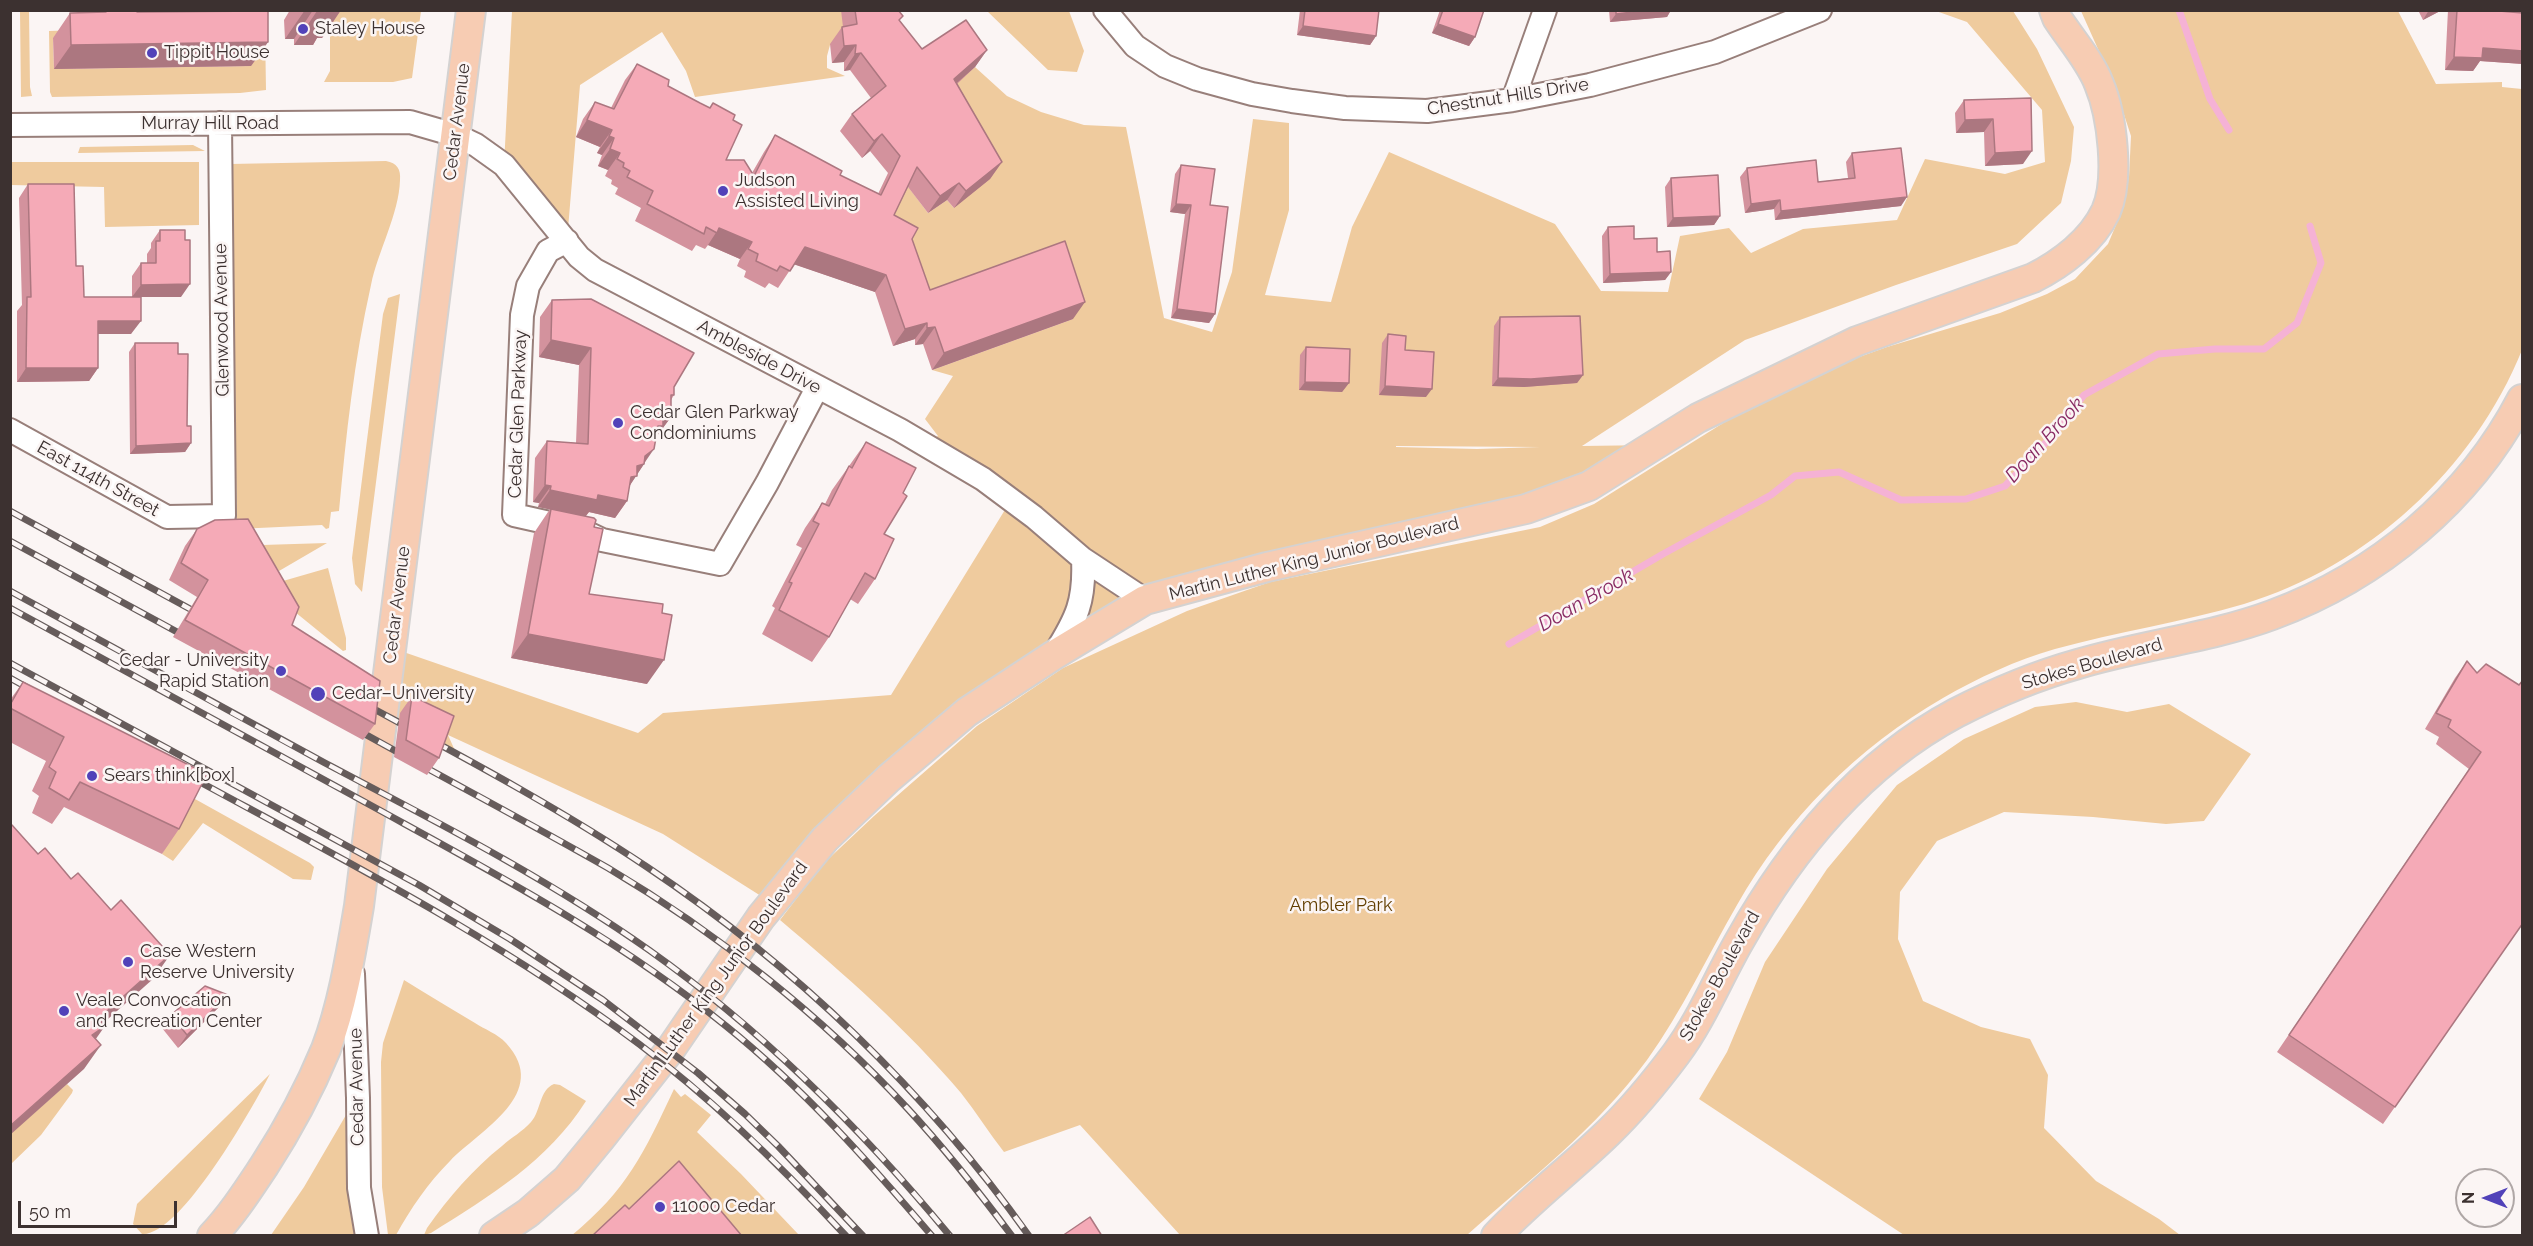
<!DOCTYPE html>
<html>
<head>
<meta charset="utf-8">
<style>
  body { margin:0 }
  #map { position:relative; width:2533px; height:1246px; overflow:hidden; background:#fbf5f4; font-family:Raleway,sans-serif }
  canvas { display:block }
  .frame { position:absolute; inset:0; border:12px solid #3c3130; pointer-events:none }
  .north { position:absolute; left:2455px; top:1168px; width:60px; height:60px; box-sizing:border-box; background:#fbf5f4; border:2px solid #afa7a6; border-radius:50%; rotate:270deg; font-size:16px; font-weight:700; line-height:24px; text-align:center; color:#3c3130 }
  .north::after { content:''; display:block; margin:auto; width:21px; height:27px; background:#5142b9; clip-path:polygon(50% 0,100% 100%,50% 72%,0 100%) }
  .scale { position:absolute; left:18px; top:1201px; width:159px; height:27px; box-sizing:border-box; border:3px solid #3c3130; border-top:0; padding-left:8px; font-size:18px; line-height:21px; white-space:nowrap; color:#3c3130; -webkit-text-stroke:4px #fbf5f4; paint-order:stroke }
</style>
</head>
<body>
<div id="map">
<canvas width="2533" height="1246"></canvas>
<div class="frame"></div>
<div class="north">N</div>
<div class="scale">50 m</div>
</div>
<script>
const ctx = document.querySelector('canvas').getContext('2d');
ctx.lineJoin = 'round';
function fillPath(path, color) { ctx.fillStyle = color; ctx.fill(path, 'evenodd'); }
function stroke(path, color, width, dash) { ctx.strokeStyle = color; ctx.lineWidth = width; ctx.lineCap = dash ? 'butt' : 'round'; ctx.setLineDash(dash || []); ctx.stroke(path); }
function drawText(font, color, halo, rows, align = 'center') {
  ctx.font = font + ' Raleway,sans-serif'; ctx.lineWidth = 5; ctx.setLineDash([]); ctx.textBaseline = 'middle'; ctx.strokeStyle = halo; ctx.fillStyle = color; for (const [text, x, y, turn = 0] of rows) {
    ctx.save(); ctx.translate(x, y); ctx.rotate((+turn || 0) * Math.PI / 180); ctx.textAlign = isNaN(turn) ? turn : align; if (halo) ctx.strokeText(text, 0, 0); ctx.fillText(text, 0, 0); ctx.restore();
  }
}
const green = new Path2D(`
  M20 11H29L30 87 32 96 21 97Z
  M330 11H421L412 78 393 82H324L330 71Z
  M512 11H843L845 41 830 45 827 56V68L845 76 695 97 686 71 662 32 580 85 567 241 504 165Z
  M987 11H1069L1084 51 1077 72 1048 70Z
  M1936 11H2013L2037 49 2074 127 2071 161 2061 203 2017 244 1896 285 1745 340 1582 446 1654 445 1589 486 1145 600 967 712 772 903 663 834 448 735 456 753 383 714 392 648 638 733 663 713 891 695 1011 500 921 443 938 436 925 419 953 376 932 370 1073 319 918 306 883 231 906 184 928 213 947 200 954 208 930 106 975 67 1007 96 1041 112 1084 125 1126 127 1164 318 1212 332 1232 272 1253 119 1289 123V210L1265 295 1331 302 1352 227 1389 152 1555 224 1601 291 1668 292 1680 236 1729 228 1751 253 1803 229 1897 220 1925 159 2005 174 2045 162 2042 110 1967 22ZM1396 447V446L1540 447 1477 449Z
  M2081 11H2398L2436 84 2502 82V87L2522 89V350C2474 469 2367 567 2244 604 2182 622 2117 632 2055 649 2016 660 1978 678 1943 698 1858 747 1785 820 1737 905 1707 957 1682 1011 1647 1060 1597 1128 1529 1180 1467 1235H1180L1080 1125 1004 1152C989 1133 976 1112 961 1093 907 1029 844 974 780 920L823 864 874 816 977 726 1063 668 1187 611 1270 582 1540 527 1594 504 1787 383 1887 347 2000 313 2047 294 2075 279 2108 244 2121 213 2129 177 2131 136 2115 87Z
  M265 28 266 90 240 93 52 97 50 92 49 31 79 30 53 38 54 69 251 66Z
  M193 145 205 151 78 153 80 147Z
  M386 161C397 163 401 169 400 180 399 214 378 251 371 285 354 360 346 435 339 511L331 512 329 528 326 529 322 525 237 529 230 164Z
  M11 162H199V225L105 227 104 187 11 185Z
  M400 294 362 592 355 584 352 558 383 314 388 298Z
  M327 543 279 571 262 545Z
  M328 568 346 638V650L343 651 295 612 283 581Z
  M10 696 310 863 314 867 311 880 293 879 203 823 173 861 162 854 189 799 11 709Z
  M2076 702 2127 712 2169 704 2251 754 2204 821 2166 824 2093 817 2004 812 1937 841 1900 892 1898 939 1923 1001 1981 1027 2030 1039 2048 1075 2044 1128 2096 1181 2159 1219 2180 1235H1904L1699 1099 1727 1052 1765 962 1827 869 1897 785 1964 739 2035 707Z
  M404 980C427 994 451 1009 475 1023 484 1029 498 1034 506 1043 552 1093 480 1130 450 1161 428 1183 411 1208 396 1235H388L382 1187 381 1062 383 1043Z
  M270 1074C253 1107 180 1237 142 1234L133 1224 137 1204Z
  M67 1084 73 1090 72 1093 41 1135 11 1164 10 1134Z
  M554 1084 560 1085 586 1101C548 1161 490 1196 431 1233L424 1235 427 1228C449 1197 473 1169 502 1146 512 1137 522 1132 531 1122 541 1111 539 1090 554 1084Z
  M674 1089 681 1097 685 1094 711 1115 697 1132 741 1174 799 1235 571 1236C627 1190 644 1153 674 1089Z
  M346 1115 348 1197 354 1235H271L304 1187Z`);
const stream = new Path2D(`
  M2179 10 2210 99 2229 130
  M1509 644 1663 554 1771 495 1795 476 1839 472 1901 500 1966 499 2005 486 2051 437 2084 395 2158 354 2215 349H2264L2297 323 2321 263 2310 226`);
const minor = new Path2D(`
  M1105 10 1135 46 1165 66 1197 79 1252 94 1292 101 1345 108 1427 111 1513 100 1590 85 1715 52 1820 10
  M1513 100 1545 10
  M10 125 410 122 455 135 476 145 504 165 579 257 595 270 900 430 983 479 1034 517 1083 559 1145 600
  M567 241 548 251 528 286 522 315 514 515 581 530 602 540 720 564 767 483 817 388
  M10 430 167 517 224 516 220 123
  M1055 653C1077 618 1085 601 1083 559
  M353 974 358 1098 359 1188 367 1236`);
const major = new Path2D(`
  M212 1236C232 1215 248 1190 264 1166 288 1129 309 1090 326 1049 343 1004 351 953 359 906L471 10
  M494 1236 528 1213 567 1179 600 1139 670 1050 761 917 825 839 889 778 967 712 1054 655 1145 600 1267 567 1526 509 1589 486 1698 418 1857 341 2033 278C2061 264 2092 241 2106 211 2120 179 2112 115 2099 84 2091 62 2070 38 2057 18L2054 10
  M1496 1236C1531 1199 1572 1168 1608 1133 1633 1109 1655 1082 1676 1054 1702 1019 1718 978 1740 940 1791 849 1862 763 1956 713 1995 693 2035 676 2078 664 2141 645 2210 638 2272 615 2378 576 2470 499 2522 399`);
const rail = new Path2D(`
  M10 511 203 616
  M10 541 190 639
  M10 591C115 648 219 706 325 763 435 821 547 878 649 950 763 1031 861 1128 950 1236
  M10 608C131 674 251 740 372 806 494 873 618 938 726 1026 803 1088 868 1161 932 1236
  M10 663 419 885 510 939 603 1000 698 1073 745 1114 778 1146 863 1236
  M10 678 37 693
  M361 702C457 754 556 806 647 867 795 966 926 1091 1029 1236
  M354 728C438 775 524 820 608 868 716 932 823 1017 908 1109 945 1149 979 1192 1012 1236
  M187 775C340 858 499 939 639 1044 715 1101 782 1167 846 1236`);
const wall = new Path2D(`
  M89 10H137V12L268 42 251 66 54 69 53 38 70 13H89Z
  M290 10H341L322 38H317L313 45H294V39H285L284 20Z
  M841 10H898L899 20 922 49 987 50 975 67 957 84 1002 162 990 179 954 208 947 200 928 213 908 187 894 215 912 239 930 290 1073 319 932 370 923 344 915 345V339L893 346 875 292 794 264 778 288 769 283 765 288 744 277 746 271 737 266 740 259 708 245 705 249 696 245 692 251 635 221 641 208 615 194 618 188 611 184 612 180 605 176 608 170 598 166 602 155 597 153 600 147 576 137 583 119 595 102 611 108 625 80 637 64 668 86 700 103 733 120 726 160 752 173 764 152 775 135 840 175 878 194 888 173 870 151 862 158 840 131 852 114 871 98 850 70 844 71V62L832 63 830 44 842 27H843Z
  M1300 10H1379L1376 36 1370 45 1297 35Z
  M1440 10H1484L1475 37 1469 46 1432 33Z
  M1609 10H1671L1667 17 1610 22Z
  M2418 10H2442L2423 20Z
  M2448 10H2487L2523 13V64L2480 61 2473 71 2445 70Z
  M2031 98 2023 164 1985 166 1984 132 1956 133 1955 113 1964 100Z
  M1852 153 1901 206 1775 220 1774 209 1745 213 1740 177 1747 168 1818 182 1848 178 1846 162Z
  M1181 165 1210 205 1215 314 1209 323 1171 318 1185 214 1170 212 1175 174Z
  M1671 178 1720 216 1714 225 1667 227 1665 187Z
  M28 184 76 266 84 297H132V276L141 263H147V254L151 248V243L160 230 181 297H141L131 334H98V368L89 381 17 382V311L22 305 19 198Z
  M1608 227 1634 239 1657 252 1671 272 1665 280 1603 283 1602 236Z
  M552 300 674 387V395L671 400V417L656 437 645 462 644 464 629 486 627 501 615 518 589 512 585 517 594 527 589 594 647 684 511 658 534 533 550 509 538 507 539 503 533 502 535 458 547 441 576 443 579 365 539 357 540 317Z
  M1500 317 1583 375 1577 383 1524 387 1492 386 1494 326Z
  M1388 334 1405 350 1426 397 1379 395 1382 343Z
  M135 343 178 354 187 426 191 443 185 452 130 454 129 352Z
  M1306 347 1349 383 1342 392 1299 390 1300 355Z
  M866 442 903 493 884 534 875 579 858 604 850 599 829 637 812 662 762 634 775 608 772 606 802 548 796 545 805 528 822 503 825 504 832 490Z
  M197 529 292 625 375 724 363 740 173 637 197 597 169 580 185 546Z
  M2467 661 2523 923 2383 1124 2277 1052 2469 769 2436 744 2439 737 2425 729 2455 678Z
  M23 682 179 829 162 854 64 807 52 824 32 813 39 796 32 791 46 761 10 742V700Z
  M412 696 439 758 427 775 394 757 400 713Z
  M219 1007 178 1048 162 1028 171 1015Z`);
const shadedWall = new Path2D(`
  M305 10H313L294 39H285Z
  M341 10 322 38H317L313 45H294L317 11Z
  M1649 10H1671L1667 17 1610 22 1616 14Z
  M2429 10H2442L2423 20Z
  M1438 24 1475 37 1469 46 1432 33Z
  M1303 26 1376 36 1370 45 1297 35Z
  M268 42 251 66 54 69 71 45Z
  M856 45 844 62 832 63 844 46Z
  M2483 48 2523 51V64L2480 61 2473 71 2445 70 2454 57Z
  M987 50 975 67 942 96 954 79Z
  M861 53 850 70 844 71 855 54Z
  M1993 119 1984 132 1956 133 1965 120Z
  M587 120 612 130 600 147 576 137Z
  M882 134 870 151 862 158 874 141Z
  M609 136 614 138 602 155 597 153Z
  M610 149 620 153 608 170 598 166Z
  M2032 151 2023 164 1985 166 1995 153Z
  M1002 162 990 179 954 208 966 191Z
  M959 183 947 200 928 213 940 196Z
  M1907 197 1901 206 1775 220 1781 211Z
  M1780 200 1774 209 1745 213 1751 204Z
  M1176 204 1191 205 1185 214 1170 212Z
  M1720 216 1714 225 1667 227 1673 218Z
  M719 228 752 242 740 259 708 245Z
  M805 247 886 275 875 292 793 264Z
  M1671 272 1665 280 1603 283 1610 274Z
  M190 284 181 297H132L141 285Z
  M1085 302 1073 319 932 370 944 353Z
  M1177 309 1215 314 1209 323 1171 318Z
  M98 321H141L131 334H88Z
  M927 323 915 339 893 346 905 329Z
  M935 327 923 344 915 345 927 328Z
  M551 340 591 348 579 365 539 357Z
  M26 368H98L89 381 17 382Z
  M1583 375 1577 383 1524 387 1492 386 1498 378Z
  M1305 382 1349 383 1342 392 1299 390Z
  M1385 386 1432 389 1426 397 1379 395Z
  M663 417H671L652 443H647Z
  M191 443 185 452 130 454 136 446Z
  M654 449 643 465 644 464 625 493V483L645 456Z
  M545 485 551 486 539 503 533 502Z
  M550 490 598 495 627 501 615 518 589 512 585 517 538 507Z
  M528 634 664 660 647 684 511 658Z
  M170 955 153 979 81 1043 98 1019Z
  M228 995 219 1007 178 1048 187 1035Z
  M105 1026 88 1050 92 1035Z
  M101 1045 84 1069 10 1135V1126Z`);
const building = new Path2D(`
  M106 10H137V12L268 11V42L71 45 70 13 106 12Z
  M317 10H336L317 11Z
  M855 10H898L903 16 899 20 922 49 966 20 987 50 954 79 1002 162 966 191 959 183 940 196 917 167 894 215 918 228 912 239 930 290 1065 241 1085 302 944 353 935 327 927 328V323L905 329 886 275 805 247 790 271 780 266 777 271 756 261 758 254 748 249 752 242 719 228 717 233 706 227 704 234 647 204 653 191 627 177 630 171 623 167 624 163 617 159 620 153 610 149 614 138 609 136 612 130 587 120 595 102 614 109 637 64 669 80 668 86 700 103 710 108 713 103 735 115 733 120 742 125 726 160H744L754 176 775 135 842 171 840 175 881 195 900 156 882 134 874 141 852 114 886 86 861 53 855 54 856 45 844 46 842 27 857 24Z
  M1305 10H1379L1376 36 1303 26Z
  M1443 10H1484L1475 37 1438 24Z
  M1616 10H1649L1616 14Z
  M2457 10H2487L2523 13V51L2483 48 2482 58 2454 57Z
  M2031 98 2032 151 1995 153 1993 119 1965 120 1964 100Z
  M1901 148 1907 197 1781 211 1780 200 1751 204 1747 168 1816 160 1818 182 1855 178 1852 153Z
  M1181 165 1215 169 1210 205 1228 207 1215 314 1177 309 1191 205 1176 204Z
  M1718 175 1720 216 1673 218 1671 178Z
  M28 184H74L76 266H83L84 297H141V321H98V368H26L27 297H31Z
  M1634 226V239L1657 238V252L1670 251 1671 272 1610 274 1608 227Z
  M160 230H185V240H190V284L141 285V263H156V241H160Z
  M591 299 694 353 674 387V395H671V417H663V426H658L654 449 645 456 644 464 637 466V476L631 477 627 501 598 495 597 500 550 490 551 486 545 485 547 441 588 444 591 348 551 340 552 300Z
  M1580 316 1583 375 1531 379 1498 378 1500 317Z
  M1388 334 1406 336 1405 350 1434 352 1432 389 1385 386Z
  M135 343H178V354H188L187 426H191V443L136 446Z
  M1306 347 1350 349 1349 383 1305 382Z
  M866 442 916 468 903 493 907 496 884 534 894 539 875 579 865 573 829 637 779 610 792 583 789 582 819 524 813 521 822 503 829 506 849 466 852 468Z
  M551 509 594 518 596 520 594 527 603 529 589 594 663 604 662 613 672 615 664 660 528 634Z
  M248 519 299 607 292 625 380 681 375 724 185 620 208 580 181 563 197 529 215 520Z
  M2467 661 2477 673 2486 664 2519 685 2523 680V923L2395 1107 2289 1035 2481 752 2448 727 2451 720 2436 713Z
  M23 682 207 774 179 829 80 782 69 800 49 788 56 772 49 767 64 737 10 708V705Z
  M412 696 454 716 439 758 406 740Z
  M12 825 38 854 45 848 71 879 78 873 111 910 121 900 170 955 98 1019 105 1026 92 1035 101 1045 10 1126V826Z
  M205 986 228 995 187 1035 171 1015Z
  M679 1161 742 1236H592L625 1205 629 1209Z
  M1090 1217 1102 1236H1062Z`);
const markers = [
  [303,29,6,"#5142b9"],
  [152,53,6,"#5142b9"],
  [723,191,6,"#5142b9"],
  [618,423,6,"#5142b9"],
  [281,671,6,"#5142b9"],
  [318,694,8,"#5142b9"],
  [92,776,6,"#5142b9"],
  [128,962,6,"#5142b9"],
  [64,1011,6,"#5142b9"],
  [660,1207,6,"#5142b9"]
];
const poiNames = [
  ["Staley House",315,29],
  ["Tippit House",164,53],
  ["Judson",735,181],
  ["Assisted Living",735,202],
  ["Cedar Glen Parkway",630,413],
  ["Condominiums",630,434],
  ["Cedar - University",269,661,"right"],
  ["Rapid Station",269,682,"right"],
  ["Cedar–University",332,694],
  ["Sears think[box]",104,776],
  ["Case Western",140,952],
  ["Reserve University",140,973],
  ["Veale Convocation",76,1001],
  ["and Recreation Center",76,1022],
  ["11000 Cedar",672,1207]
];
const streetNames = [
  ["Chestnut Hills Drive",1508,97,-9],
  ["Cedar Avenue",457,122,-83],
  ["Murray Hill Road",210,124],
  ["Glenwood Avenue",222,320,-91],
  ["Ambleside Drive",759,357,28],
  ["Cedar Glen Parkway",518,414,-88],
  ["East 114th Street",98,479,29],
  ["Martin Luther King Junior Boulevard",1314,559,-14],
  ["Cedar Avenue",397,605,-83],
  ["Stokes Boulevard",2092,664,-16],
  ["Stokes Boulevard",1720,976,-61],
  ["Martin Luther King Junior Boulevard",716,984,-54],
  ["Cedar Avenue",357,1087,-91]
];
const parkNames = [
  ["Ambler Park",1341,906]
];
const waterNames = [
  ["Doan Brook",2045,440,-48],
  ["Doan Brook",1586,600,-30]
];
fillPath(green, '#efcb9e');
stroke(stream, '#f5b2d5', 7);
stroke(minor, '#987f7a', 26);
stroke(major, '#d4d2d1', 32);
stroke(minor, '#fff', 22);
stroke(major, '#f7ccb3', 28);
stroke(rail, '#665c5b', 7);
stroke(rail, '#fbf5f4', 4.5, [14]);
fillPath(wall, '#d3929d');
fillPath(shadedWall, '#ac7780');
fillPath(building, '#f5aab7');
stroke(building, '#ac7780', 1.5);
for (const [x, y, r, color] of markers) { const dot = new Path2D(); dot.arc(x, y, r, 0, 2 * Math.PI); ctx.fillStyle = color; ctx.fill(dot); stroke(dot, '#fbf5f4', 2); }
drawText('18px', '#3c3130', '#fbf5f4', poiNames, 'left');
drawText('18px', '#3c3130', '#fbf5f4', streetNames);
drawText('18px', '#623e00', '#fbf5f4', parkNames);
drawText('italic 20px', '#882a63', '#fbf5f4', waterNames);
</script>
</body>
</html>
